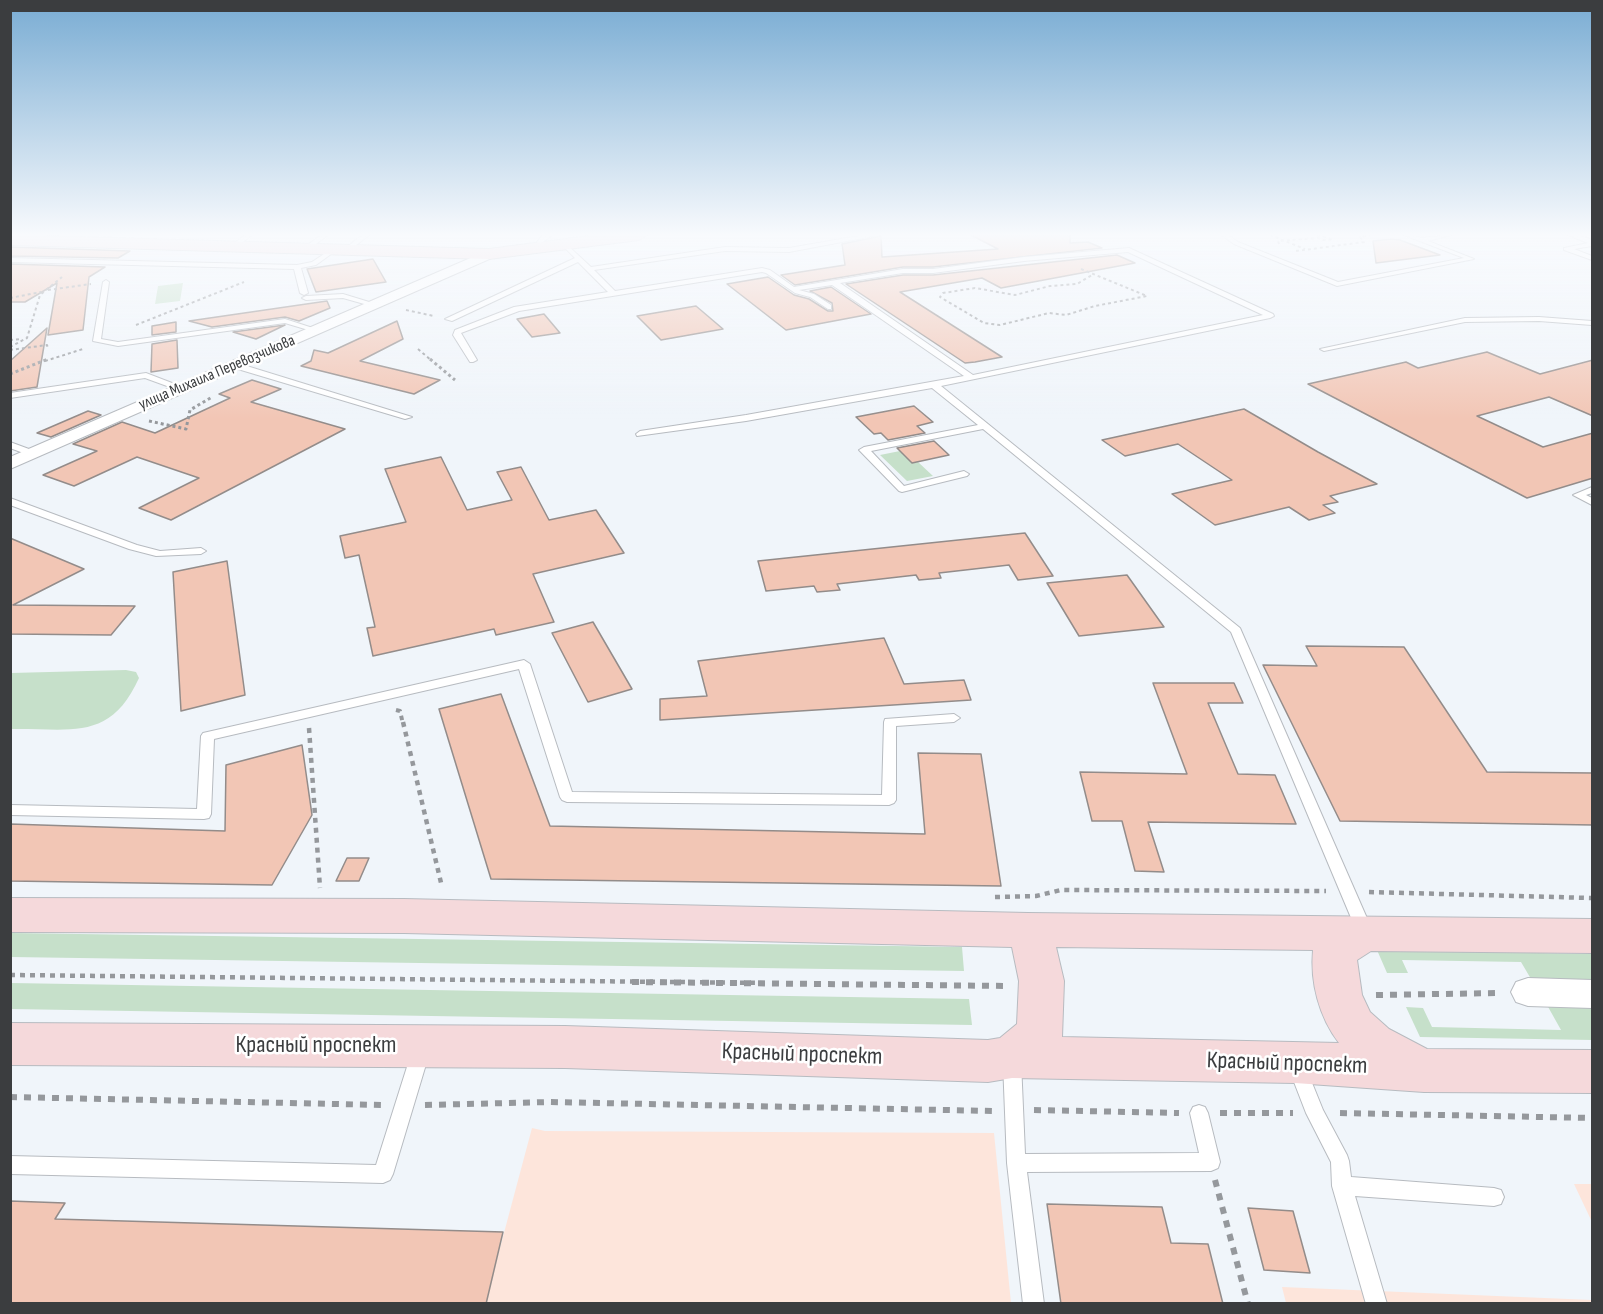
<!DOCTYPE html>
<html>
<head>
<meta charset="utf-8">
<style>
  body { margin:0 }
  #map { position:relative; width:1603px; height:1314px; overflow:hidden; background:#f0f5fa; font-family:"Sofia Sans Condensed",sans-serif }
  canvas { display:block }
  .frame { position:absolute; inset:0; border:12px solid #3b3d3f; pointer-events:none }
</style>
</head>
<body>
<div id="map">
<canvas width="1603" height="1314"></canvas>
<div class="frame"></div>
</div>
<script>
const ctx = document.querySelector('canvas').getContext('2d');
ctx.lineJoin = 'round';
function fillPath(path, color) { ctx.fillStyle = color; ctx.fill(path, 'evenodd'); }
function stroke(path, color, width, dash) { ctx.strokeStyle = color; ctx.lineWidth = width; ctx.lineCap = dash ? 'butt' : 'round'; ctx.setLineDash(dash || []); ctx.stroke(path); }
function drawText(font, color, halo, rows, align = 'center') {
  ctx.font = font + ' "Sofia Sans Condensed",sans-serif'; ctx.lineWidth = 5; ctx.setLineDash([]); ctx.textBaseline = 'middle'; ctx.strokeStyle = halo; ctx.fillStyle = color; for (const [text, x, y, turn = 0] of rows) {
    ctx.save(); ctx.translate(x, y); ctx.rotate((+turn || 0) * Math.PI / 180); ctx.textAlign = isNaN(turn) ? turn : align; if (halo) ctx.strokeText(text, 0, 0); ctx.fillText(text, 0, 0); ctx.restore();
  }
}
const industrial = new Path2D(`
  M532 1128 545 1131 994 1133 1011 1303 11 1304 489 1289Z
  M1574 1184H1592V1222Z
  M1282 1287 1592 1300V1303H1286Z`);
const green = new Path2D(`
  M183 283 180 301 155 304 158 286Z
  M900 451 912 463 918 462 933 476 907 481 880 455Z
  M126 670 136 672 139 678C110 742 71 728 11 729V673Z
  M11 933 962 947 964 971 11 957Z
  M1377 950 1592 954V985L1534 984 1521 962 1402 960 1408 973H1387Z
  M11 983 969 999 972 1025 11 1009Z
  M1547 1005 1592 1006V1040L1420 1037 1406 1007 1423 1008 1432 1027 1561 1030Z`);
const building = new Path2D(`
  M971 235H1070V243L1088 242 1102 248 933 267H903L795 285 781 275 845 265 842 244 881 236 882 257 998 249Z
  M1392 239 1400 240 1440 255 1376 263 1373 241Z
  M10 247 130 251 118 258 10 256Z
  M1117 255 1135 263 1001 288 982 278 900 292 1002 357 975 362 965 363 846 284 903 275H933Z
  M373 259 386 282 316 292 307 269Z
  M10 264 105 267 89 277 83 330 48 335 57 283 25 302H10Z
  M768 277 794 295 809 299 828 311H833L832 303 810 291 831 287 871 314 786 330 727 284Z
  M327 301 330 308 299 321 285 317 212 327 189 321Z
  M696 306 723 329 661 340 637 316Z
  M544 314 560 333 532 337 517 319Z
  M397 321 403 339 360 361 440 380 414 394 301 366 311 361 314 350 328 353Z
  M176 322V332L152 335V326Z
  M285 325 256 339 233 332Z
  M47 328 37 387 10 391V361Z
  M177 340 178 368 151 372 152 344Z
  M1487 352 1540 374 1593 360V416L1549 397 1477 416 1543 447 1593 433V478L1527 498 1308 384 1406 362 1418 368Z
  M252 380 281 389 251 402 345 429 171 520 139 508 199 478 137 457 74 486 43 475 97 451 73 444 122 422 155 433 230 398 219 394Z
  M914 406 933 422 917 426 925 433 888 440 881 433 874 434 856 417Z
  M1244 409 1318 452 1377 484 1330 496 1338 502 1323 505 1335 513 1309 520 1289 507 1215 525 1172 494 1232 480 1178 444 1125 456 1102 440Z
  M88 411 101 415 51 437 37 433Z
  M934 441 949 455 912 463 897 448Z
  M441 457 467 510 512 500 497 472 521 467 549 520 596 510 624 553 533 574 554 622 496 635 494 629 373 656 367 628 375 627 359 555 345 558 340 536 406 522 385 469Z
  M1025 533 1053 576 1018 580 1009 565 939 573 941 578 919 580 916 575 837 584 840 590 817 592 814 586 766 591 758 561Z
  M10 538 84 569 13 605 135 606 111 635 10 634Z
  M227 561 245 695 181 711 173 572Z
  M1127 575 1164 627 1079 636 1047 583Z
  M593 622 632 689 588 702 552 633Z
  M884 638 904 684 964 680 971 700 660 720V699L707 696 698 661Z
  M1306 646 1404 647 1487 772 1593 773V825L1340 821 1263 665 1317 666Z
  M1153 683H1234L1243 703H1208L1238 774 1275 775 1296 824 1148 822 1164 872 1135 871 1122 821H1092L1080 772 1187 774Z
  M501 694 550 826 925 834 918 753 981 754 1001 886 491 879 439 709Z
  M302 745 312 815 272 885 10 881V824L225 831 226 765Z
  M347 858H369L359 881H336Z
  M10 1201 65 1203 55 1219 503 1232 486 1304H10Z
  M1047 1204 1162 1207 1171 1243 1208 1244 1223 1304H1061Z
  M1248 1208 1293 1211 1310 1273 1264 1270Z`);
const pathFar4 = new Path2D(`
  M1270 235 1305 249
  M1317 235 1333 239 1323 240 1316 237 1318 236
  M1279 244 1278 241 1316 238
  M1296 251 1364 242 1360 237 1370 235
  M1081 269 1147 296 1095 306 1066 315 1049 313 1000 325 984 323 940 297 943 293 975 288 1015 295 1050 286 1077 284 1092 275
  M48 290 91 284
  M10 298 41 292
  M406 310 434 316
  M136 325 244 282
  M10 340 22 339
  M10 347 27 338 40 295 62 277
  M418 349 432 361
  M10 350 47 345 48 348
  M45 361 83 349`);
const pathFar3 = new Path2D(`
  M430 359 455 380
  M10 374 48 359
  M149 421 186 429 190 410 212 397`);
const pathFar2 = new Path2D(`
  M396 710 400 711 403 724`);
const pathFar1 = new Path2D(`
  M403 722 442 887
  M309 728 320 888
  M1369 892 1592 898
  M995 897 1036 896 1061 890 1326 891
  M10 975 768 983`);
const path = new Path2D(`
  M632 982 1009 986
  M1376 995 1501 993
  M10 1097 382 1105
  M425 1105 550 1102 994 1111
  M1034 1110 1179 1113
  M1220 1113H1293
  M1340 1113 1592 1118
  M1215 1180 1248 1304`);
const lane = new Path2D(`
  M245 235H252L236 247H232V245Z
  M321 235H328L309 249H305V247Z
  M362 235H369L350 250H346V248Z
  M552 235 543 242 549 248 548 249H544L537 242 542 236Z
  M864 235H879L789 252 725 251 594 270 615 291 762 268 770 270 794 287 903 269H933L1024 257 1129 248 1273 314 1274 316 1270 318 941 386 1240 628 1373 932 1371 936 1365 938 1359 936 1357 932 1231 632 983 429 871 451 904 486 964 471 969 474 967 476 902 492 899 491 861 452 859 450 864 447 978 425 932 388 746 421 637 436 636 434 640 431 746 415 964 376 832 285 799 290 814 294 831 305V309H828L810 297 795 293 766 273 762 272 519 311 461 333 477 360 473 362H470L453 335 455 330 514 307 608 292 578 262 452 321 445 319 575 258 562 245 565 243 591 267 725 247 789 248ZM1128 252 1263 315 973 375 840 283 903 273H933L1024 261Z
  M1221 235H1228L1238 242 1338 282 1464 258 1404 235H1413L1421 238 1451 235 1428 241 1474 259 1337 286 1234 244Z
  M1568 235H1578L1592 240V246L1574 249 1592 256V260L1564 250V248L1588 243Z
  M333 248 338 249 316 265 301 268 308 293 304 295 300 293 294 269 10 262V258L297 265 312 262Z
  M106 280 109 282 101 339 118 342 285 319 319 330 315 332 285 323 118 346 93 341 103 282Z
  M343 294 379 305 375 307 343 298 306 300 302 298 306 296Z
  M1539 317 1592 321V325L1539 321 1465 322 1324 351 1320 349 1465 318Z
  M231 363H237L412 417 405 419 231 367Z
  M146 373 185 388 178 390 145 378 10 398V393Z
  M10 442 37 452 39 454 34 457 10 448Z
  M1592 487V493L1586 495 1592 498V505L1573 495Z
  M10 498 137 545 160 551 201 548 206 551 201 554 156 556 129 549 10 505Z
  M524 660 530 664 572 792 882 795 884 722 885 719 954 714 960 718 954 722 896 726V800L894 803 889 805 567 802 562 800 560 797 519 669 214 739 211 814 209 818 204 819 10 815V805L197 809 201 736 203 733Z
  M421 1043 427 1046 430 1051 393 1174 390 1180 383 1183 10 1174V1156L376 1165 412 1051 415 1046Z
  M1012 1054 1018 1057 1021 1062 1025 1154 1199 1153 1190 1113 1193 1107 1199 1105 1205 1107 1208 1113 1220 1162 1218 1168 1211 1171 1027 1172 1044 1304H1023L1007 1163 1003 1062 1006 1057Z
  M1298 1061 1304 1063 1323 1110 1347 1155 1349 1161 1351 1177 1494 1188 1501 1190 1504 1197 1501 1204 1494 1206 1355 1196 1387 1304H1366L1332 1186 1331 1162 1306 1113 1289 1069 1292 1063Z`);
const street = new Path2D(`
  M489 250 494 251V257L10 469V457Z
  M1528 978 1592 980V1008L1528 1006 1516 1002 1511 992 1516 982Z`);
const secondary = new Path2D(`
  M10 235 489 249 596 235H647L639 240 489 259 10 245Z
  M10 898 404 899 1028 913 1592 919V953L1371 951 1357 960 1362 995 1370 1012 1389 1029 1427 1049 1592 1050V1093L1424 1092 1295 1083 1012 1078 988 1082 565 1068 10 1065V1023L565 1026 988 1040 1000 1038 1017 1024 1019 981 1012 947 404 933 10 932ZM1056 947 1313 950C1310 982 1319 1017 1339 1043L1062 1037 1064 981Z`);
const farStreetnames = [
  ["улица Михаила Перевозчикова",217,373,-23]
];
const nearStreetnames = [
  ["Красный проспект",316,1046],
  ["Красный проспект",802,1055,2],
  ["Красный проспект",1287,1064,2]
];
fillPath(industrial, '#fde5db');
fillPath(green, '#c6e0ca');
fillPath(building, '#f2c6b5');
stroke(building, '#938c8a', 1.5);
stroke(lane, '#b7bbc0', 2);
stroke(street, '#b7bbc0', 2);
stroke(secondary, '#b7bbc0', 2);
stroke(pathFar4, '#95989c', 2, [3, 3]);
stroke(pathFar3, '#95989c', 3, [3, 3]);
stroke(pathFar2, '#95989c', 4, [4.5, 4.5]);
stroke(pathFar1, '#95989c', 4.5, [5, 5]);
stroke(path, '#95989c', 6, [7, 7]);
fillPath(lane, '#fff');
fillPath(street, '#fff');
fillPath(secondary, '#f5d9db');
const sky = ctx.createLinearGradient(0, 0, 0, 419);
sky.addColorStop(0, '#79acd3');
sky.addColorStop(0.56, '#f8fafd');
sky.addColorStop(1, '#f8fafd00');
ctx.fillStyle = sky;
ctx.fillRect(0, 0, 1603, 419);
drawText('16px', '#3b3d3f', '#fff', farStreetnames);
drawText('24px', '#3b3d3f', '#fff', nearStreetnames);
</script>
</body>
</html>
